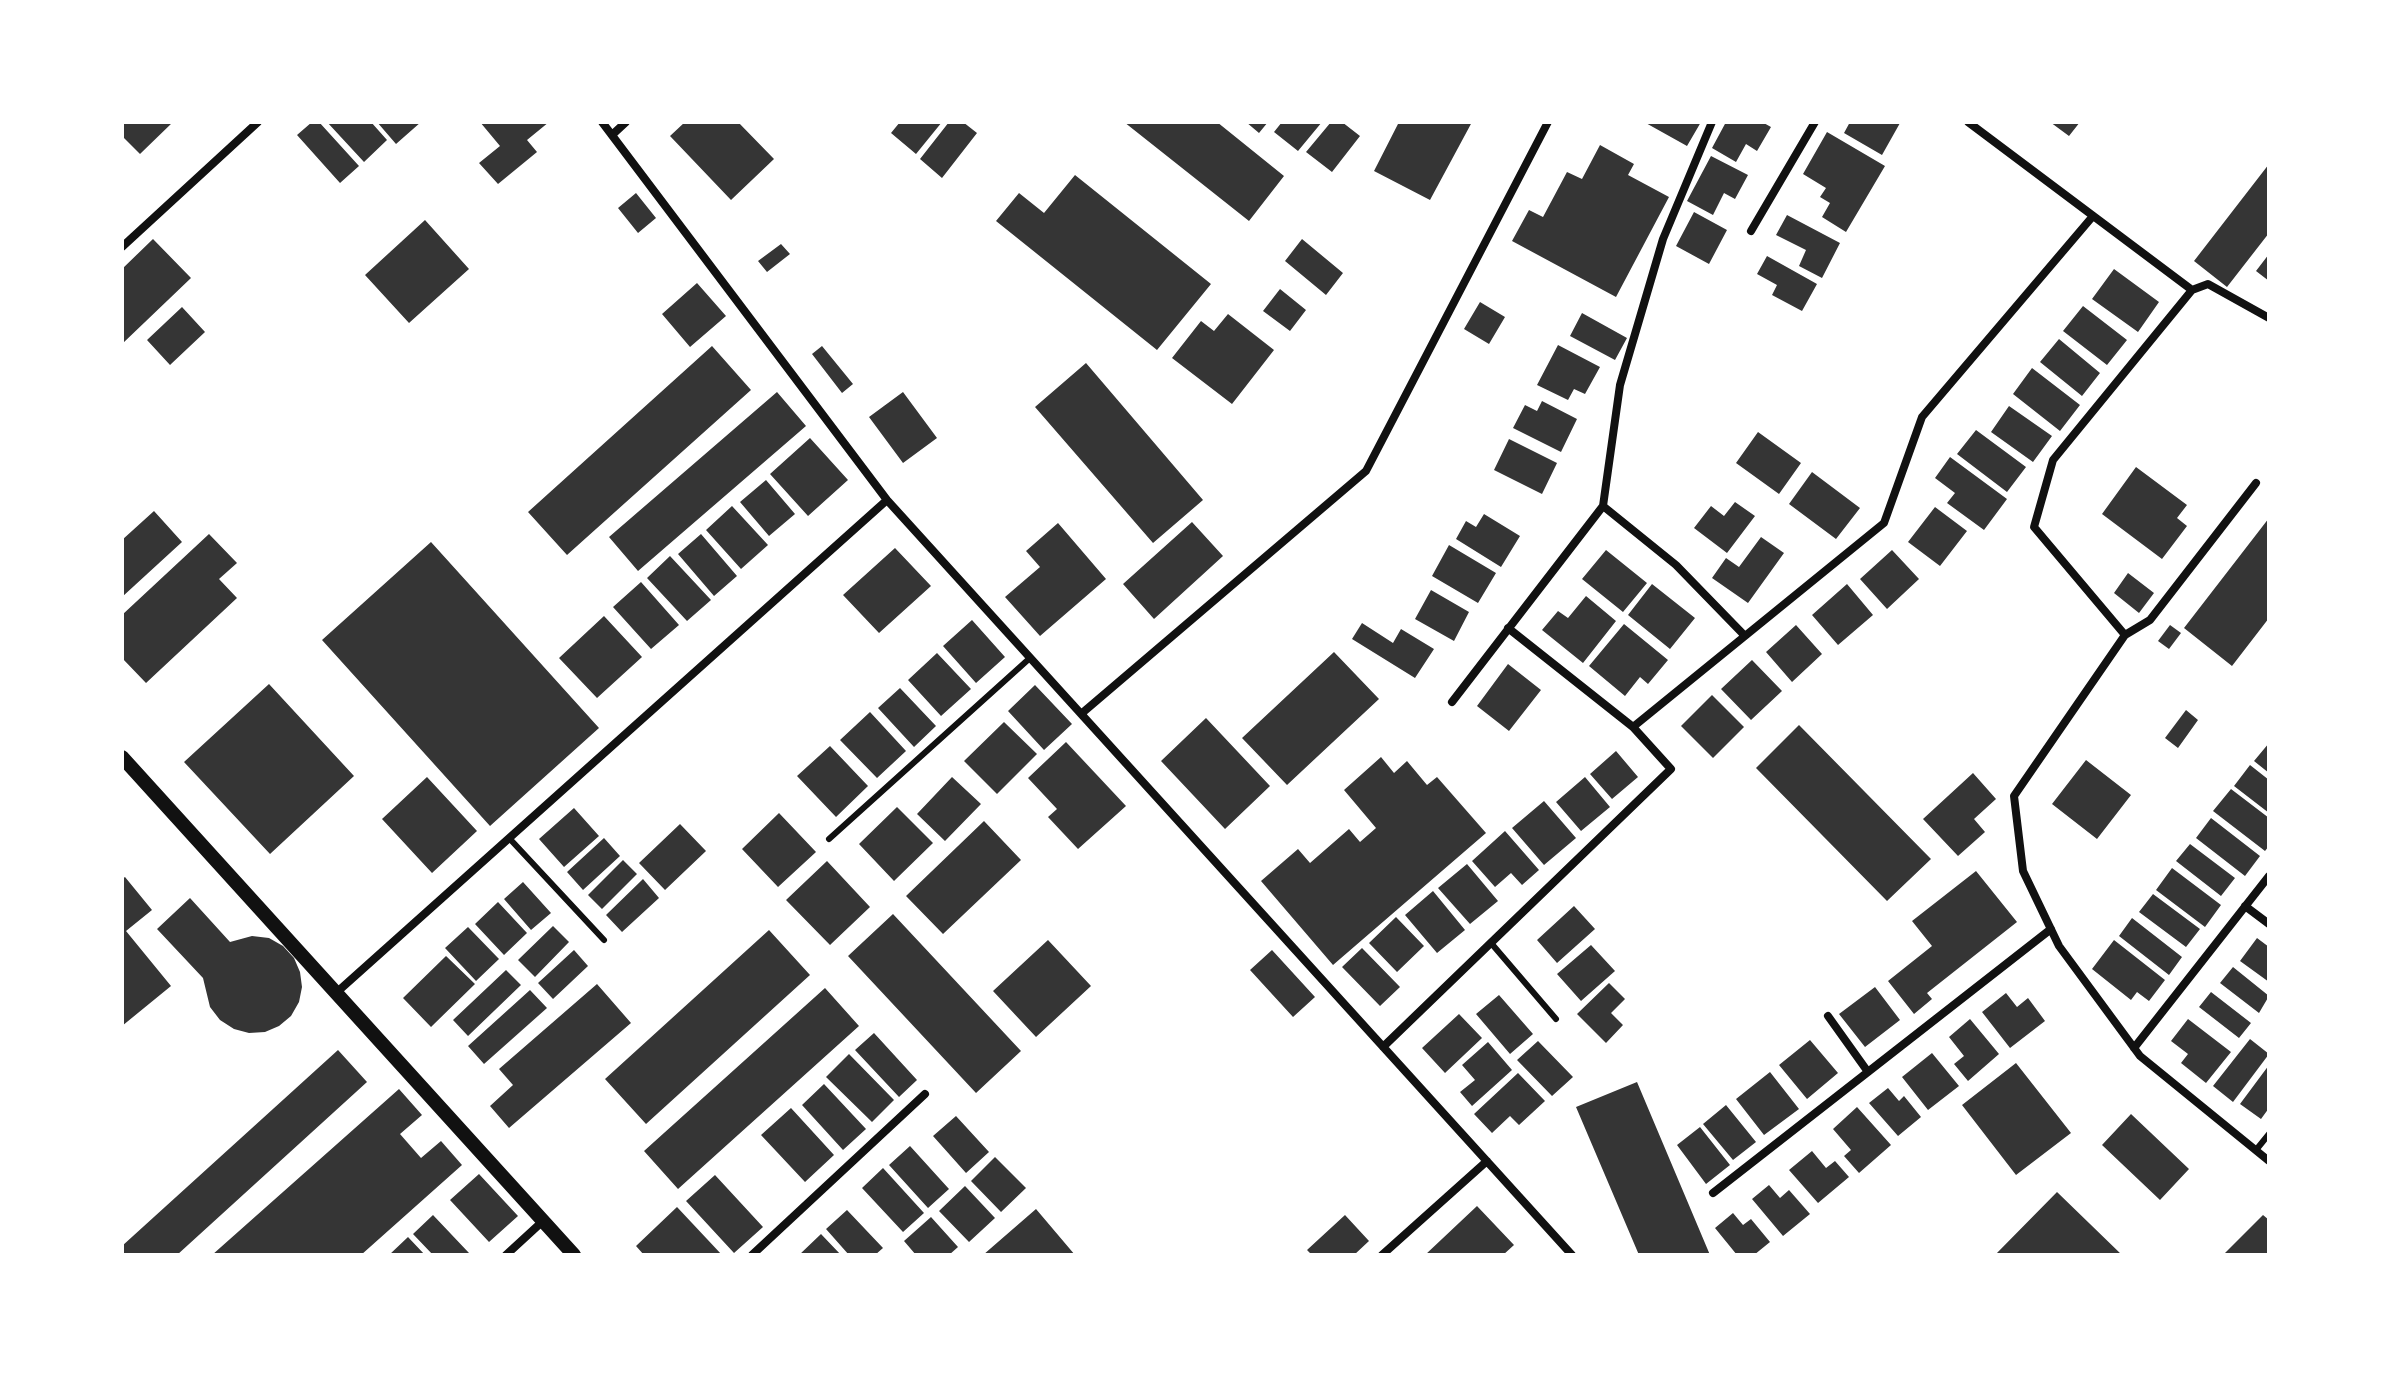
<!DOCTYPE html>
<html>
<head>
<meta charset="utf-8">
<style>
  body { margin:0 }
  #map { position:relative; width:2391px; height:1377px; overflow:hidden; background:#fff; font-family:"Roboto Serif",serif }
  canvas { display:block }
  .frame { position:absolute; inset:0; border:124px solid #fff; pointer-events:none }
</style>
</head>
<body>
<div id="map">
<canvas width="2391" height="1377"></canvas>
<div class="frame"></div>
</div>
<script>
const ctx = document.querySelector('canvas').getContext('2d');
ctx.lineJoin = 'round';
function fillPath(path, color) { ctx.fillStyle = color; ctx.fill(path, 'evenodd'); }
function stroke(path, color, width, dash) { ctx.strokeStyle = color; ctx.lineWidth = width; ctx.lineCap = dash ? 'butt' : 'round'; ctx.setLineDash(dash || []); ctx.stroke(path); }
const building = new Path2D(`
  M122 122H173L140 154 122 136Z
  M312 122H319L359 166 340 183 297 135Z
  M327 122H371L387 140 364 162Z
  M377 122H421L396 144Z
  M480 122H549L527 140 537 152 498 184 479 163 500 146Z
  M685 122H738L774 159 731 200 670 136Z
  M900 122H942L916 154 891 133Z
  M949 122H963L977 133 942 178 920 159Z
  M1124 122H1217L1284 176 1249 221Z
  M1246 122H1268L1259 133Z
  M1282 122H1322L1298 151 1274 132Z
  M1331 122H1342L1360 136 1332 172 1306 152Z
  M1399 122H1472L1430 200 1374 171Z
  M1644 122H1701L1687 146Z
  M1726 122H1762L1771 127 1757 151 1746 144 1736 162 1712 148Z
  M1850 122H1899L1900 123 1882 155 1844 133Z
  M2050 122H2080L2069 136Z
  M1827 132 1885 166 1846 232 1822 217 1830 203 1820 197 1826 188 1803 174Z
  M1600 145 1634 164 1628 175 1669 197 1616 297 1512 241 1529 210 1543 217 1567 172 1582 179Z
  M1711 156 1748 175 1735 199 1724 193 1713 215 1687 201Z
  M2269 164V233L2227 287 2194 261Z
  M1075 175 1211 284 1157 350 996 221 1019 193 1044 213Z
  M636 193 656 218 638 233 618 208Z
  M1694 212 1727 230 1709 264 1676 246Z
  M1787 215 1840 243 1822 278 1799 266 1806 250 1776 235Z
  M425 220 469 269 409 323 365 275Z
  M153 239 191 278 122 344V269Z
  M1302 239 1343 273 1326 295 1285 261Z
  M781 244 790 254 767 272 758 261Z
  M2269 254V281L2256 271Z
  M1767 256 1817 284 1802 311 1772 295 1777 285 1757 274Z
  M2114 269 2159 302 2138 332 2092 299Z
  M697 283 726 316 690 347 662 314Z
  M1280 289 1306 310 1290 331 1263 311Z
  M1480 302 1505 317 1489 344 1464 329Z
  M2083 306 2127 340 2107 365 2063 331Z
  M182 307 205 332 170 365 147 340Z
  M1582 313 1627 338 1615 360 1570 336Z
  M1228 314 1274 350 1232 404 1172 358 1201 321 1214 331Z
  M2059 339 2100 373 2082 396 2040 362Z
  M1558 345 1600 367 1585 394 1574 389 1568 400 1537 385Z
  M712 346 751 390 567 555 528 512Z
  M822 346 853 384 842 393 812 354Z
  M1086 363 1203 500 1153 543 1035 407Z
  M2032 368 2080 405 2060 431 2013 394Z
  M777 392 806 426 638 571 609 537Z
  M903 392 937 438 903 463 869 417Z
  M1542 401 1577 419 1561 452 1513 428 1525 405 1537 411Z
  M2009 406 2052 436 2033 462 1991 432Z
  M1976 430 2026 467 2007 492 1957 454Z
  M1758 432 1801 463 1779 494 1736 463Z
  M810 438 848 480 808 516 770 474Z
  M1509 439 1557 463 1542 494 1494 470Z
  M1950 457 2007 499 1984 530 1947 503 1955 493 1935 478Z
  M2136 467 2187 505 2177 518 2187 526 2162 559 2102 514Z
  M1812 472 1860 508 1836 539 1789 504Z
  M766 480 795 514 769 536 740 502Z
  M1735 502 1755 516 1727 553 1694 528 1711 506 1724 516Z
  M732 506 768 545 741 569 706 530Z
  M1935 507 1967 531 1940 566 1908 542Z
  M154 511 182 542 122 597V540Z
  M1484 514 1520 536 1501 567 1456 539 1466 521 1476 527Z
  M2269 518V618L2232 666 2184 628Z
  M1192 522 1223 556 1154 619 1123 584Z
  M1058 523 1106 579 1040 636 1005 597 1040 567 1026 551Z
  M209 534 237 563 219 579 237 598 146 683 122 658V615Z
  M701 534 737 576 714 596 678 554Z
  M1761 537 1784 553 1748 603 1712 578 1726 558 1739 567Z
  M431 542 599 728 490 826 322 640Z
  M1449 545 1496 573 1478 603 1432 576Z
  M895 548 931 586 879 633 843 595Z
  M1606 550 1647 583 1623 612 1582 579Z
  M1892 550 1919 579 1887 609 1860 579Z
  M670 556 711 600 687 621 647 578Z
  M2128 573 2154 593 2139 613 2114 593Z
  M641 582 679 625 651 649 613 607Z
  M1652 584 1695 618 1670 649 1628 615Z
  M1847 584 1873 615 1838 645 1812 615Z
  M1431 590 1469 612 1454 641 1415 619Z
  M1586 596 1616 621 1583 663 1542 630 1558 611 1568 618Z
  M604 616 642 657 597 698 559 658Z
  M972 620 1005 657 976 683 943 646Z
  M1362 623 1393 643 1401 629 1434 649 1415 678 1352 639Z
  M1624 624 1668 660 1648 684 1640 677 1625 696 1589 666Z
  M1796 625 1822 654 1792 682 1766 652Z
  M2170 625 2181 633 2169 649 2158 641Z
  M1334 652 1379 699 1287 785 1242 738Z
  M937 653 971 689 941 716 908 680Z
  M1752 660 1782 691 1751 720 1721 689Z
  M1508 664 1541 690 1509 731 1477 706Z
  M269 684 354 776 270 854 184 762Z
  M1035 685 1072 724 1044 750 1008 711Z
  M900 688 936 726 914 747 878 708Z
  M1712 695 1744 727 1713 758 1681 726Z
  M2186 710 2198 720 2178 748 2165 738Z
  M870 712 906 751 877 778 840 740Z
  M1206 718 1270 786 1225 829 1161 761Z
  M1004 722 1037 754 997 794 964 761Z
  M1799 725 1931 859 1887 901 1756 768Z
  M1066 742 1126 806 1078 849 1048 817 1057 809 1028 778Z
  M2269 743V773L2254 761Z
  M830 746 868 786 836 817 797 776Z
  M1616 751 1638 777 1612 799 1590 774Z
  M1381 757 1394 773 1407 761 1427 785 1437 777 1486 833 1333 965 1261 881 1298 849 1310 863 1349 829 1360 842 1376 828 1344 790Z
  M2086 760 2131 795 2097 839 2052 804Z
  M2250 765 2269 780V813L2234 786Z
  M1973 773 1996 799 1974 819 1985 832 1958 856 1923 819Z
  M427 777 477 831 432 873 382 819Z
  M952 777 981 804 945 841 917 814Z
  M1585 777 1610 807 1581 831 1556 802Z
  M2231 789 2269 818V846L2265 851 2213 811Z
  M1544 801 1576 838 1544 865 1512 828Z
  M897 807 933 843 894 881 859 844Z
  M574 808 599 836 564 867 539 839Z
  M779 813 816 852 778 887 742 849Z
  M2211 818 2260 856 2245 876 2196 838Z
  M984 821 1021 860 943 934 906 896Z
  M680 824 706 851 665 890 639 863Z
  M1505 831 1539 870 1522 885 1511 873 1495 887 1472 861Z
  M604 838 620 856 583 890 567 872Z
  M2190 844 2235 878 2221 896 2176 861Z
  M623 860 637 874 602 909 588 895Z
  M827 861 870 907 830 945 786 900Z
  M1467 864 1498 901 1470 924 1438 888Z
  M2172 868 2221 905 2205 927 2156 890Z
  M1976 871 2017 922 1927 993 1932 999 1914 1014 1888 981 1932 946 1912 921Z
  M125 877 152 910 126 931 171 986 122 1026V879Z
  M643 879 659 898 622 932 606 915Z
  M523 882 551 913 531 930 504 899Z
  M1433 891 1465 930 1437 953 1405 915Z
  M2153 894 2200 929 2186 947 2139 912Z
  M190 898 230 942 252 936 269 938 283 946 294 958 300 972 302 987 299 1002 291 1016 279 1026 265 1032 249 1033 234 1029 220 1020 210 1007 203 978 157 929Z
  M498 902 527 933 504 955 475 924Z
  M1574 906 1595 929 1557 963 1537 940Z
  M893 914 1021 1051 976 1093 848 956Z
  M1396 917 1424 946 1397 972 1369 943Z
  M2132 918 2182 957 2169 975 2119 936Z
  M553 926 569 942 535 977 518 960Z
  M468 927 499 959 476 981 445 948Z
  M769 930 810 975 646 1124 605 1079Z
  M2257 938 2269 947V982L2240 961Z
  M1048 940 1091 986 1036 1037 993 991Z
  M2114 940 2165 980 2149 1001 2137 992 2131 1000 2092 969Z
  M1591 945 1615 971 1581 1001 1557 974Z
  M1362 948 1400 987 1380 1006 1342 967Z
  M574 950 588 966 553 999 538 983Z
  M1272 950 1315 997 1293 1017 1250 970Z
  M446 956 475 984 431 1027 403 998Z
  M2233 967 2269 996 2259 1013 2220 983Z
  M506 970 521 985 468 1036 453 1020Z
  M1609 983 1625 999 1611 1013 1623 1025 1606 1043 1577 1014Z
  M597 984 631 1023 509 1128 490 1106 513 1085 499 1069Z
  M1875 987 1900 1020 1865 1047 1839 1014Z
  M825 988 859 1026 678 1189 644 1151Z
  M530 990 547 1008 484 1064 468 1046Z
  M2211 992 2251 1023 2239 1038 2199 1007Z
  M2006 993 2017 1007 2028 998 2045 1021 2010 1048 1982 1012Z
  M1499 995 1533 1034 1510 1054 1476 1014Z
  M1459 1014 1482 1038 1445 1073 1422 1048Z
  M1970 1019 1999 1054 1968 1081 1954 1064 1964 1056 1949 1037Z
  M2188 1019 2231 1052 2206 1083 2181 1063 2188 1054 2171 1041Z
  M874 1033 917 1080 899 1097 855 1050Z
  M2250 1039 2269 1054 2233 1102 2213 1086Z
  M1810 1040 1838 1073 1807 1099 1779 1065Z
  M1538 1041 1573 1077 1552 1096 1517 1060Z
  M1488 1042 1512 1070 1472 1106 1460 1092 1475 1080 1462 1065Z
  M338 1050 367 1082 177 1255H122V1246Z
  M1932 1053 1959 1086 1928 1110 1902 1077Z
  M849 1054 894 1100 872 1122 826 1077Z
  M2016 1063 2071 1133 2016 1175 1962 1105Z
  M2269 1065V1108L2261 1119 2240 1104Z
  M1770 1072 1799 1109 1764 1135 1736 1099Z
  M1518 1073 1545 1101 1519 1125 1510 1116 1492 1133 1474 1114Z
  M1637 1082 1710 1255H1639L1576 1107Z
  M824 1084 866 1129 843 1150 802 1105Z
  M1888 1088 1899 1101 1904 1096 1921 1117 1898 1136 1869 1103Z
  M399 1089 422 1115 400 1134 421 1158 441 1141 462 1165 361 1255H212Z
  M1726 1105 1756 1142 1733 1160 1703 1124Z
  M1857 1107 1891 1145 1859 1173 1844 1156 1851 1150 1833 1129Z
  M791 1108 834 1155 805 1182 761 1135Z
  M2131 1114 2189 1169 2160 1200 2102 1145Z
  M956 1116 989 1152 966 1173 933 1136Z
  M1700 1127 1730 1165 1706 1184 1677 1145Z
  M910 1146 949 1189 928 1208 889 1165Z
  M1812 1151 1826 1168 1835 1161 1849 1177 1818 1203 1789 1170Z
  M995 1157 1026 1188 1001 1212 971 1181Z
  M883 1168 924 1213 903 1232 862 1188Z
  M479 1174 518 1216 489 1242 450 1200Z
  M715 1175 763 1227 734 1253 686 1201Z
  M1769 1185 1780 1198 1789 1190 1810 1214 1783 1236 1752 1199Z
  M965 1186 995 1218 969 1242 939 1211Z
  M2057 1192 2122 1255H1995Z
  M1477 1206 1514 1245 1503 1255H1425Z
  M677 1207 722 1255H644L636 1246Z
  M1036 1209 1075 1255H983Z
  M847 1210 883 1248 875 1255H849L826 1229Z
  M1733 1213 1743 1225 1751 1219 1770 1242 1754 1255H1737L1715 1228Z
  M433 1215 469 1253 467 1255H433L413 1234Z
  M1345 1215 1369 1241 1354 1255H1312L1307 1250Z
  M2263 1215 2269 1220V1255H2223Z
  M931 1217 958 1247 949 1255H916L904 1241Z
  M821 1234 841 1255H799Z
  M408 1237 425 1255H389Z`);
const service = new Path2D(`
  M509 838 604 940
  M829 839 1030 658
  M1491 943 1556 1019
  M2256 1150 2269 1134`);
const minor = new Path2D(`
  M602 122 887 500 1572 1255
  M1968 122 2192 290
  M612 135 626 122
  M1751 231 1815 122
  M122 247 258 122
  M2269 318 2208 284 2192 290 2053 460 2034 527 2125 635 2014 796 2023 871 2059 946 2140 1056 2269 1161
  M1603 506 1676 565 1745 636
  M1508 628 1633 727
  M2125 635 2150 620 2256 483
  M1452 702 1603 506 1620 385 1663 239 1712 122
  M1081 714 1366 471 1548 122
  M2245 906 2269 924
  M336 993 887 500
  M1828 1016 1868 1072
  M1383 1047 1671 769 1633 727 1884 523 1922 417 2093 216
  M2134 1048 2269 876
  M1713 1193 2051 929
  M506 1255 543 1221
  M752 1255 925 1094
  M1382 1255 1487 1161`);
const tertiary = new Path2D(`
  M122 757 574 1255`);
fillPath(building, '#353535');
stroke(service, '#111', 6);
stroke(minor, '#111', 8);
stroke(tertiary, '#111', 14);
</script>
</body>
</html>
